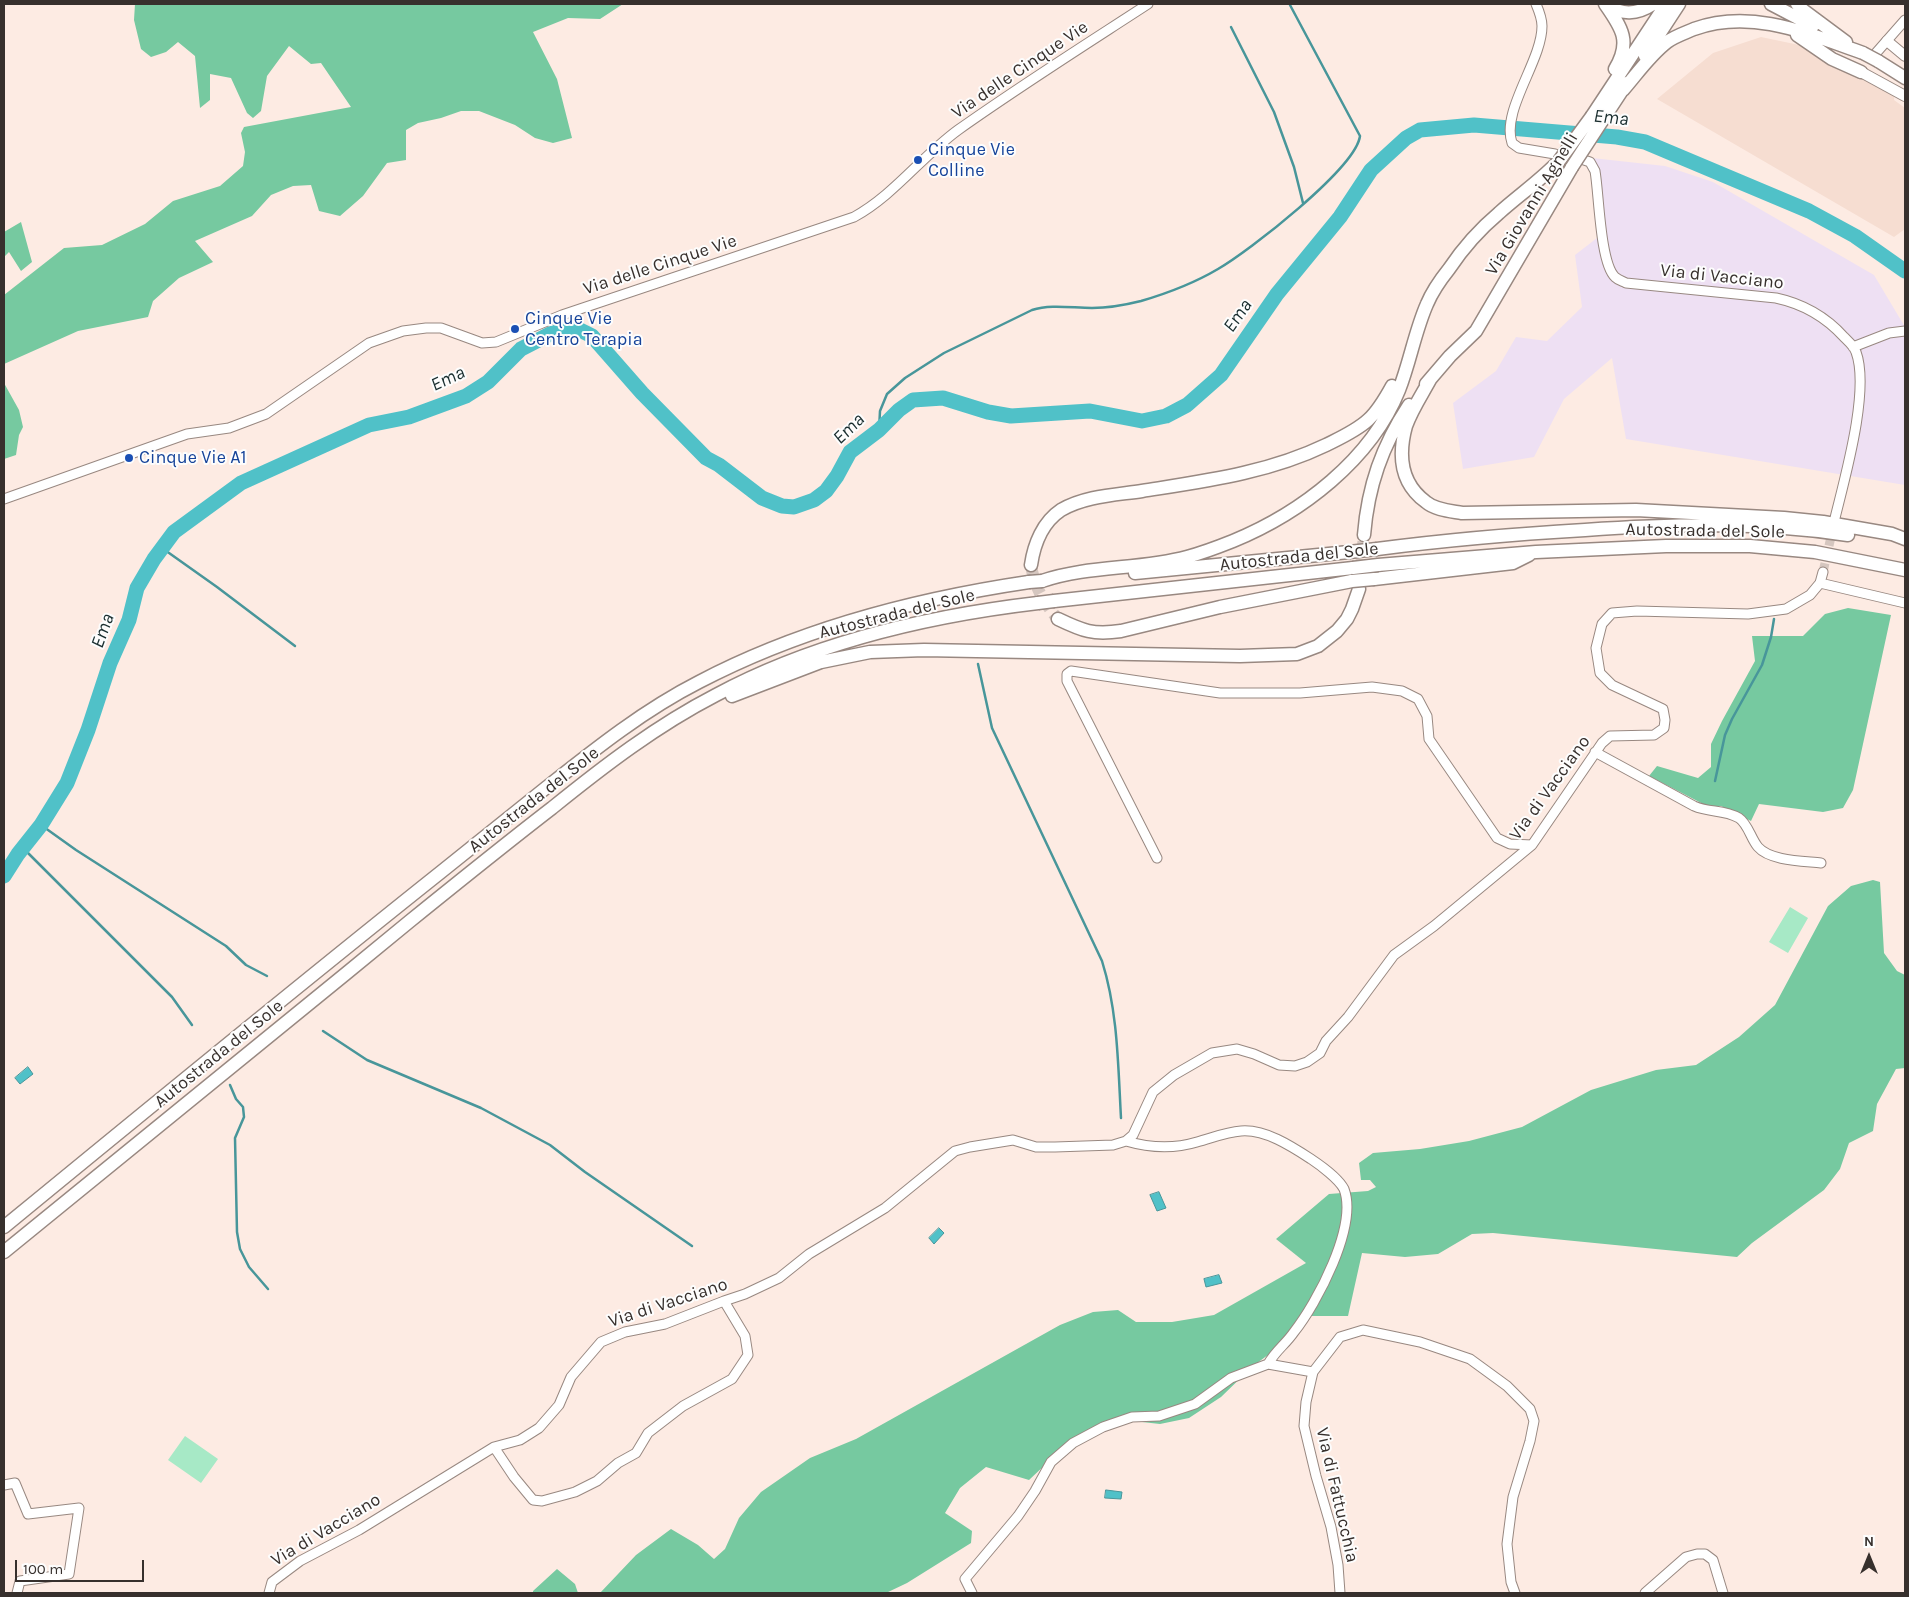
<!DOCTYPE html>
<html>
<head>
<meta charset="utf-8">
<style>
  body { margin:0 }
  #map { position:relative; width:1909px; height:1597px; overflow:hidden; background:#fdebe3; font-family:Karla,sans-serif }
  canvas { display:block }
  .frame { position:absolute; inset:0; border:5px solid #37302d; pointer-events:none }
  .north { position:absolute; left:1844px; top:1532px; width:50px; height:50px; -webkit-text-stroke:4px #fdfdfd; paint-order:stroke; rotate:0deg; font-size:14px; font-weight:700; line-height:20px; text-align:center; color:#37302d }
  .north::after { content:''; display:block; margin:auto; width:18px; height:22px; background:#37302d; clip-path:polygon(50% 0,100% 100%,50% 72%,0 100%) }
  .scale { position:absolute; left:15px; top:1560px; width:129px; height:22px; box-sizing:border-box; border:2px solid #37302d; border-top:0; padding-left:6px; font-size:15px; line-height:18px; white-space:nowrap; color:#37302d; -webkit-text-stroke:4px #fdfdfd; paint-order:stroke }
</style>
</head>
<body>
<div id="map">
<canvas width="1909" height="1597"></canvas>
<div class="frame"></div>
<div class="north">N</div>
<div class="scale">100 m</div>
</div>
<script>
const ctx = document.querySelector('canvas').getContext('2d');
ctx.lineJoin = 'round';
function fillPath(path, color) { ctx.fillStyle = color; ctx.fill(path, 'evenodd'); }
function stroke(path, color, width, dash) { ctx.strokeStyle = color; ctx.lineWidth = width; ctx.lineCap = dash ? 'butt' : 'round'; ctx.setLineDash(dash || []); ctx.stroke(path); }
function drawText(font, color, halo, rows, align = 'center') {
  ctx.font = font + ' Karla,sans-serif'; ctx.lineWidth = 4; ctx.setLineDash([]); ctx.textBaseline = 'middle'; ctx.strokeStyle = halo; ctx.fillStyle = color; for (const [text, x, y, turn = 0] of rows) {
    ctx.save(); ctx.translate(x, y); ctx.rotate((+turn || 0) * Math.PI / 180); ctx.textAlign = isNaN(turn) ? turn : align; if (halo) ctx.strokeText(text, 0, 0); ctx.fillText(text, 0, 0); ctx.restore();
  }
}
const built = new Path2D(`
  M1761 37 1804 46 1895 87 1894 100 1905 108V229L1894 237 1657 99 1713 53Z`);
const industrial = new Path2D(`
  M1592 158 1665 166 1713 182 1874 275 1905 327V485L1626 439 1612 358 1564 399 1534 457 1463 469 1453 403 1496 371 1516 337 1547 341 1582 307 1575 255 1597 238Z`);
const green = new Path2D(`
  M1790 907 1808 918 1788 953 1769 942Z
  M185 1436 218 1459 201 1483 168 1460Z`);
const forest = new Path2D(`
  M135 4H623L600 19 568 18 533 32 557 79 572 138 553 143 535 138 515 125 479 111H461L441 118 418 123 406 130V160L387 163 363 196 340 216 319 211 311 185 293 186 271 195 252 216 195 241 213 262 179 278 153 301 148 317 78 331 4 364V295L64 248 102 245 145 224 173 201 220 186 243 166 245 152 241 133 244 127 351 107 321 63 311 64 289 46 267 76 261 111 253 118 247 113 231 78 210 74V100L200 108 195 56 178 42 166 52 151 57 141 49 134 20Z
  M21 222 32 262 21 271 9 252 4 257V232Z
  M4 383 19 410 23 427 19 435 16 455 4 459Z
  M1848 608 1891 615 1853 790 1843 808 1823 812 1759 804 1751 821 1721 806H1707L1649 776 1657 766 1698 778 1711 767V744L1722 721 1755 661 1752 636H1803L1825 614Z
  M1873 880 1880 882 1884 953 1897 971 1905 975V1068L1896 1069 1877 1104 1873 1131 1849 1143 1840 1169 1824 1190 1752 1243 1737 1257 1493 1233 1472 1234 1438 1254 1405 1257 1362 1253 1348 1316H1301L1272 1352 1253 1366 1221 1397 1189 1418 1160 1424 1133 1421 1065 1446 1029 1480 986 1467 960 1488 945 1513 972 1531 971 1543 907 1583 886 1593H600L636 1555 671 1529 698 1545 714 1559 725 1549 739 1518 761 1492 810 1458 856 1439 1060 1325 1093 1312 1118 1310 1136 1322H1172L1214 1315 1306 1263 1276 1239 1329 1194 1368 1191 1376 1187 1370 1180H1361L1359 1163 1373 1153 1420 1149 1469 1141 1522 1127 1591 1090 1656 1070 1696 1065 1739 1037 1775 1005 1828 906 1851 886Z
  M557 1569 575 1584 578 1593H533V1591Z`);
const water = new Path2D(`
  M28 1067 33 1074 20 1084 15 1078Z
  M1159 1192 1166 1208 1157 1211 1150 1195Z
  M939 1228 944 1233 934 1244 929 1238Z
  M1219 1275 1222 1283 1206 1287 1204 1279Z
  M1106 1490 1122 1492 1121 1499 1105 1498Z`);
const stream = new Path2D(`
  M1231 27 1274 112 1294 167 1303 203
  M879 430 880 411 887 394 905 378 944 353 1032 310C1051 304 1072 308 1092 308 1108 308 1125 305 1141 301 1165 294 1196 282 1218 269 1248 252 1356 168 1360 136L1290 5
  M162 548 217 587 295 646
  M978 664 992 728 1102 961C1118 1012 1118 1065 1121 1118
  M1715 781 1725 735 1732 719 1762 665 1771 637 1774 619
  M41 825 76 850 226 946 246 965 267 976
  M23 848 172 997 192 1025
  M323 1031 367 1060 481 1108 550 1145 585 1172 692 1246
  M230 1085 236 1099 243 1107 244 1117 235 1138 237 1232 240 1249 249 1267 268 1289`);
const river = new Path2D(`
  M4 876 18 854 41 825 67 783 88 730 110 663 129 620 137 588 154 559 174 532 241 483 369 425 409 417 466 396 488 382 521 349 550 334 567 329 580 330 592 336 642 393 706 458 719 465 762 498 782 506 794 507 814 500 826 491 837 476 850 452 879 430 899 410 913 400 943 398 988 412 1011 416 1090 411 1142 421 1166 416 1187 405 1221 375 1277 294 1340 217 1371 170 1406 138 1420 130 1474 125 1617 137 1645 142 1809 211 1855 236 1905 271`);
const minorTunnel = new Path2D(`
  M1823 572 1833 528`);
const highwayTunnel = new Path2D(`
  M1031 565C1034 586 1044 603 1058 619
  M1359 589 1364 535`);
const minor = new Path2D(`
  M1536 4C1539 11 1542 18 1542 26 1542 61 1501 110 1512 143L1519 148 1555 154
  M1876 53 1905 20
  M1584 160 1590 162 1595 171C1599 193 1600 263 1615 277 1618 280 1622 281 1626 283L1776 298C1804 304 1825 316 1844 337 1849 342 1854 346 1856 352 1870 390 1845 477 1835 518
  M1853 347 1889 333 1905 331
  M4 499 187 434 229 428 266 414 369 343 403 331 426 328H441L482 343 496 342 562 315 854 217C894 195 921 157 958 130 1020 86 1085 45 1148 4
  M1820 583 1905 603
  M1595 752 1694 806C1710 813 1723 809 1739 818 1748 824 1751 839 1758 847 1770 861 1804 861 1821 863
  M1157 858 1067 681V674L1071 671 1220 693H1300L1372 687 1402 691 1418 699 1427 716 1429 739 1497 838 1510 844 1532 845
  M1126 1141C1150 1148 1174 1149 1197 1142 1212 1138 1226 1132 1241 1131 1265 1129 1291 1146 1311 1159 1320 1165 1339 1179 1344 1189 1358 1226 1317 1303 1294 1332 1285 1345 1276 1350 1268 1364
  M494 1447 514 1477 533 1500 542 1501 575 1492 597 1481 618 1463 636 1453 648 1433 683 1406 732 1379 748 1355 745 1336 724 1301
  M4 1485 15 1483 28 1514 79 1508 69 1574 20 1581 17 1593
  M269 1593 272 1582 300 1561 359 1530 494 1447 520 1440 539 1428 559 1405 571 1377 601 1342 625 1332 665 1324 724 1301 745 1294 779 1278 809 1254 885 1208 955 1151 970 1147 1013 1140 1036 1147H1055L1113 1145 1126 1141 1133 1135 1153 1092 1174 1075 1212 1053 1237 1049 1254 1054 1279 1065 1295 1066 1307 1062 1320 1053 1326 1041 1348 1017 1394 955 1434 926 1532 845 1602 743 1610 736 1654 735 1664 728 1665 720 1663 709 1612 685 1600 673 1596 648 1602 624 1612 613 1637 611 1748 614 1786 609 1810 595 1820 583 1823 572
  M972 1593 965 1579 1018 1516 1035 1491 1051 1462 1073 1443 1103 1427 1132 1417 1159 1416 1195 1404 1231 1378 1268 1364 1313 1372
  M1340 1593 1338 1565 1331 1527 1316 1476 1304 1426 1306 1402 1313 1372 1340 1337 1363 1330 1420 1342 1470 1359 1507 1386 1530 1409 1534 1421 1530 1441 1513 1497 1507 1544 1511 1582 1515 1593
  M1645 1593 1686 1557 1697 1554H1705L1713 1560 1723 1593`);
const major = new Path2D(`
  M1887 41 1905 56
  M1861 72 1905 96`);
const highway = new Path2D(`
  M1605 4C1621 27 1632 41 1615 69
  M1607 4C1621 16 1638 14 1653 4
  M1771 4 1813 26
  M1797 4 1803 10 1846 42
  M1797 35 1832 59 1861 72
  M1645 56 1679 4
  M1878 61 1905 78
  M1623 90C1637 74 1650 55 1667 42 1675 36 1685 33 1694 29 1752 8 1809 34 1863 53
  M1592 116 1666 4
  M1602 121 1627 83
  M1431 378C1423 393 1412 409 1406 426 1398 455 1400 483 1426 502 1435 510 1451 511 1462 513L1636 510 1784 518 1823 522 1892 534 1905 539
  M1426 384 1450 356 1476 331 1572 167
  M1364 535C1368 486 1382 446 1409 405
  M1377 549C1446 540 1516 534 1585 530 1673 524 1761 522 1848 535
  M1031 565C1034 544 1043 522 1061 510 1085 496 1115 495 1142 491 1205 481 1268 473 1326 445 1340 438 1356 431 1368 420 1378 411 1386 397 1392 386
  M1378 565 1536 552 1666 546H1750L1815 552 1905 570
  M1135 573 1349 552
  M1374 579 1513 563 1529 555
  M1042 581C1089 565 1139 570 1187 557 1202 553 1218 547 1233 541 1301 513 1371 460 1399 390 1410 362 1415 331 1427 304 1432 292 1441 279 1449 269 1463 248 1480 229 1499 213 1519 195 1541 180 1559 161
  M1054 601 1353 568
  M1058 619C1083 631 1093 635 1121 631L1220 607 1352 581
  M732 696 821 662 870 652 924 650 1240 656 1297 654 1318 646 1337 631 1347 619 1352 609 1359 589
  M4 1227C149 1108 294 989 441 872 476 844 511 816 547 787 595 749 644 710 699 682 802 628 914 599 1029 582
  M4 1252C139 1142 275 1032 410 921 457 883 504 845 552 808 604 766 656 726 716 695 815 642 927 616 1038 603`);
const highwayBridge = new Path2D(`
  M1863 53 1878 61
  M1559 161 1592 116
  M1572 167 1602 121
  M1349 552 1377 549
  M1353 568 1378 565
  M1352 581 1374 579
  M1029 582 1042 581
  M1038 603 1054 601`);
const markers = [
  [918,160,5,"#1a4fb4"],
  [515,329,5,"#1a4fb4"],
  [129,458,5,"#1a4fb4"]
];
const streetNames = [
  ["Via delle Cinque Vie",1020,70,-34],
  ["Via Giovanni Agnelli",1532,204,-59],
  ["Via delle Cinque Vie",660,265,-18],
  ["Via di Vacciano",1722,277,6],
  ["Autostrada del Sole",1705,531,1],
  ["Autostrada del Sole",1299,557,-6],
  ["Autostrada del Sole",897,614,-14],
  ["Via di Vacciano",1550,788,-54],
  ["Autostrada del Sole",534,800,-38],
  ["Autostrada del Sole",219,1054,-39],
  ["Via di Vacciano",668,1303,-18],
  ["Via di Fattucchia",1337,1495,77],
  ["Via di Vacciano",326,1530,-31]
];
const transitNames = [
  ["Cinque Vie",928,150],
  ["Colline",928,171],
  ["Cinque Vie",525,319],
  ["Centro Terapia",525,340],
  ["Cinque Vie A1",139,458]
];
const waterNames = [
  ["Ema",1611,118,6],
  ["Ema",1238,316,-55],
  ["Ema",448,379,-25],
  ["Ema",849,429,-44],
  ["Ema",103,631,-70]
];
fillPath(built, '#f6ddd1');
fillPath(industrial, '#eee0f3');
fillPath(green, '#a7e9c6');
fillPath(forest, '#76c9a0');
fillPath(water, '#50c1c8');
stroke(water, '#48969a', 1);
stroke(stream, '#48969a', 2.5);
stroke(river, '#50c1c8', 15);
stroke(minorTunnel, '#d5c6bf', 9, [9, 4.5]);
stroke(highwayTunnel, '#d5c6bf', 12, [12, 6]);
stroke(minor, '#988881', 11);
stroke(major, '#988881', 12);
stroke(highway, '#988881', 15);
stroke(minor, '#fff', 9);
stroke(major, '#fff', 10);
stroke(highway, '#fff', 12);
stroke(highwayBridge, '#988881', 15, []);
stroke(highwayBridge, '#fff', 12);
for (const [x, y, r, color] of markers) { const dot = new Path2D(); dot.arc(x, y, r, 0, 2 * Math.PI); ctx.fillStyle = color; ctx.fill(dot); stroke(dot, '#fdfdfd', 2); }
drawText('18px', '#37302d', '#fdfdfd', streetNames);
drawText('18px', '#164399', '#fdfdfd', transitNames, 'left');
drawText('italic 19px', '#192d2e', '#fdfdfd', waterNames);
</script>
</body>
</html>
